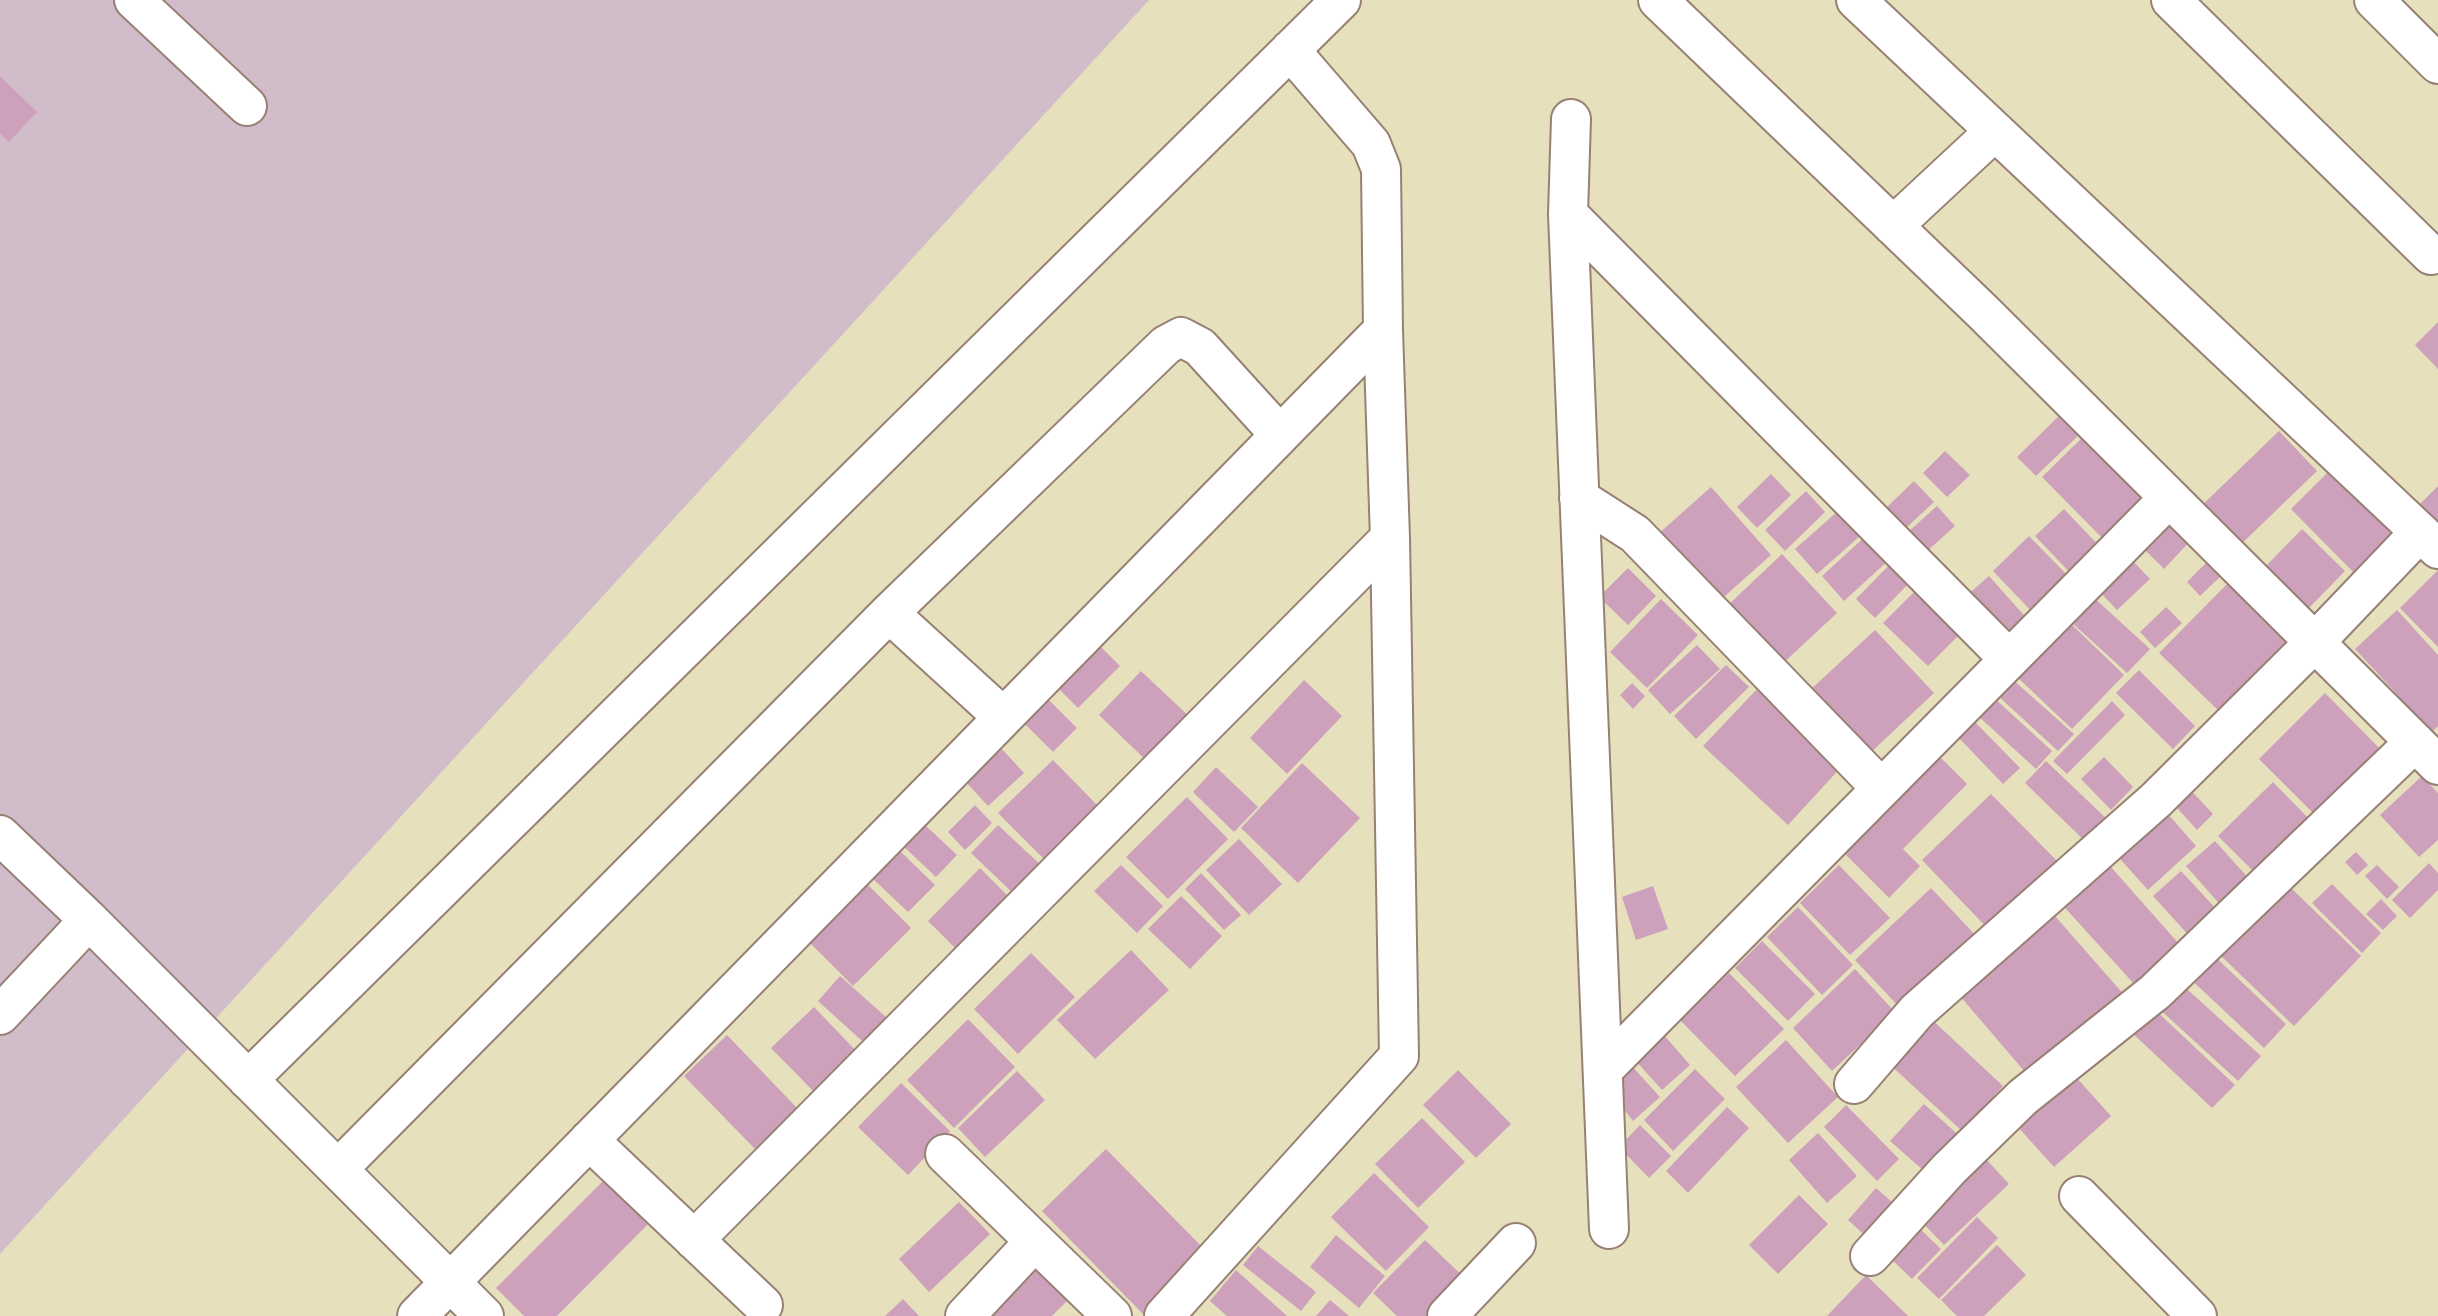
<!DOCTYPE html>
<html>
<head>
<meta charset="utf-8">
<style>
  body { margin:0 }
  canvas { display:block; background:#e6e0bd }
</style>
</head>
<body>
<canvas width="2438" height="1316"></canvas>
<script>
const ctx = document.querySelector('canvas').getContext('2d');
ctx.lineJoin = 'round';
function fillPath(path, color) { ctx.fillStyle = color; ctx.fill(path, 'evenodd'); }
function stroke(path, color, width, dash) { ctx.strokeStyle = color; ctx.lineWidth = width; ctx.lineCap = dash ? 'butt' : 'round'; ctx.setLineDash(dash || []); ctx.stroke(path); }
const industrial = new Path2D(`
  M0 0H1149L0 1254Z`);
const building = new Path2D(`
  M0 76 37 112 9 142 0 133Z
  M2438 322V369L2415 345Z
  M2065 410 2085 429 2036 476 2017 457Z
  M2089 431 2157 500 2110 546 2042 477Z
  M2279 431 2317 471 2233 552 2195 512Z
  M1945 451 1970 475 1947 497 1923 473Z
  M2330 470 2398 539 2358 577 2291 509Z
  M1771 474 1791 495 1757 528 1737 507Z
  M1914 481 1934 502 1906 528 1887 507Z
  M2438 486V529L2417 507Z
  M1711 487 1771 555 1716 604 1656 536Z
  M1806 491 1825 512 1785 551 1765 530Z
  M1937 506 1955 526 1926 552 1908 532Z
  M2064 509 2104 551 2075 578 2035 536Z
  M1838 511 1860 536 1817 574 1795 549Z
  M2172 520 2192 539 2164 569 2144 549Z
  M2302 529 2345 571 2306 611 2263 569Z
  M1868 534 1891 558 1844 601 1822 576Z
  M2029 536 2072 580 2036 616 1993 571Z
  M1782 554 1837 613 1780 666 1725 608Z
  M2211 558 2225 572 2200 596 2187 582Z
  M1895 559 1915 577 1875 618 1856 599Z
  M2131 559 2150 579 2117 610 2098 590Z
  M1628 568 1656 596 1628 625 1599 597Z
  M2438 570V647L2400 608Z
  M1989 576 2030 622 2005 644 1964 598Z
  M2230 581 2295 643 2224 716 2159 653Z
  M1920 586 1964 630 1928 666 1883 623Z
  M2092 596 2150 649 2127 673 2070 621Z
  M1661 599 1698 635 1647 688 1610 652Z
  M2166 607 2182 623 2155 648 2140 632Z
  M2397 610 2438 655V726L2432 732 2355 649Z
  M2068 621 2124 675 2072 729 2015 675Z
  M1875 630 1934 693 1868 755 1809 691Z
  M1697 645 1720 669 1670 714 1648 690Z
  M1100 646 1120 666 1078 708 1058 688Z
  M1726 665 1749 687 1696 739 1674 716Z
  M2139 670 2195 726 2173 749 2116 693Z
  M1141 671 1194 721 1151 765 1099 715Z
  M2011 678 2074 734 2058 751 1996 694Z
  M1304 680 1342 716 1287 774 1250 738Z
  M1632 683 1645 696 1633 709 1620 695Z
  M1759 687 1843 765 1788 825 1703 746Z
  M2325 693 2389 758 2323 823 2259 759Z
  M1993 697 2052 751 2036 769 1977 715Z
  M1048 699 1077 728 1053 752 1024 723Z
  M2112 701 2125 715 2067 774 2053 761Z
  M1975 722 2020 768 2003 784 1959 738Z
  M1002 749 1024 773 988 806 966 782Z
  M1939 756 1967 784 1903 849 1920 866 1889 898 1844 853Z
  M2104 757 2133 787 2111 810 2081 779Z
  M1053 760 1100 808 1046 861 998 813Z
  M2046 761 2109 821 2087 843 2025 783Z
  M1302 763 1360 818 1298 883 1241 828Z
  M1216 767 1258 807 1234 832 1193 792Z
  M2422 776 2438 793V840L2419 857 2380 815Z
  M2273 782 2317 827 2263 881 2218 836Z
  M2184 783 2213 814 2197 830 2168 798Z
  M1991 794 2062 866 1992 933 1922 860Z
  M1187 797 1228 839 1168 899 1126 857Z
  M975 805 992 823 965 850 948 832Z
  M2160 805 2196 846 2148 890 2112 850Z
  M924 824 957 855 936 877 903 846Z
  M998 825 1045 869 1018 898 971 853Z
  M1239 839 1282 884 1249 915 1206 870Z
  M2215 841 2253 883 2224 909 2186 866Z
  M898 849 935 885 908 912 871 877Z
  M2356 852 2368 865 2357 875 2345 862Z
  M2103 858 2180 945 2135 985 2057 899Z
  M2429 863 2438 873V890L2410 918 2392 900Z
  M1121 865 1163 906 1137 933 1094 891Z
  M1839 865 1890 918 1850 955 1800 903Z
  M2377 865 2399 887 2387 899 2365 876Z
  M980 868 1018 906 966 959 928 921Z
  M2181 871 2220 913 2192 939 2153 896Z
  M1201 873 1241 915 1224 930 1185 889Z
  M866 883 911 928 853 986 808 941Z
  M2286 883 2361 956 2294 1026 2218 953Z
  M2332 884 2381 933 2362 953 2312 903Z
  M1653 886 1668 929 1636 940 1622 897Z
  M1931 888 1978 938 1902 1010 1855 960Z
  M1181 896 1222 936 1190 969 1148 929Z
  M2381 899 2397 916 2383 930 2366 914Z
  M1798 907 1853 965 1822 995 1767 937Z
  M2048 908 2126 997 2031 1079 1954 989Z
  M1762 941 1815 994 1788 1021 1735 968Z
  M1131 950 1169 990 1095 1059 1057 1020Z
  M2208 950 2286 1024 2264 1048 2185 974Z
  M1031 953 1075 997 1018 1054 974 1009Z
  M1855 969 1895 1012 1832 1071 1793 1028Z
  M1729 973 1784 1029 1735 1076 1680 1020Z
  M840 976 895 1025 872 1050 818 1001Z
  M2178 981 2261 1056 2238 1081 2155 1005Z
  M2150 1005 2235 1085 2212 1108 2128 1029Z
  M814 1007 862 1057 820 1098 771 1048Z
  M1928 1016 2003 1086 1962 1131 1886 1061Z
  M968 1019 1015 1067 954 1128 907 1080Z
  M727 1035 797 1108 755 1149 684 1076Z
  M1664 1035 1690 1065 1662 1090 1635 1060Z
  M1786 1040 1838 1097 1788 1143 1736 1087Z
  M1630 1064 1660 1097 1633 1121 1608 1088Z
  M1695 1069 1725 1099 1673 1151 1644 1120Z
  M1458 1070 1511 1124 1476 1158 1423 1105Z
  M1017 1071 1045 1100 985 1157 958 1128Z
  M2075 1076 2111 1116 2054 1167 2018 1127Z
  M901 1083 950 1131 908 1175 858 1127Z
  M1924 1104 1963 1139 1931 1177 1890 1141Z
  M1846 1105 1899 1159 1877 1181 1824 1127Z
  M1727 1107 1749 1128 1688 1193 1666 1171Z
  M1422 1118 1465 1162 1418 1208 1375 1164Z
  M1640 1125 1671 1156 1649 1178 1619 1147Z
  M1818 1133 1857 1176 1827 1203 1789 1160Z
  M1106 1149 1207 1252 1143 1314 1042 1211Z
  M1984 1157 2009 1184 1944 1245 1919 1219Z
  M1374 1173 1429 1227 1386 1271 1331 1217Z
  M606 1178 650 1222 557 1316H524L496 1288Z
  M1876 1188 1901 1210 1872 1242 1848 1220Z
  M1799 1195 1828 1224 1778 1274 1749 1245Z
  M959 1202 990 1234 929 1292 899 1259Z
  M1977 1217 1998 1238 1939 1299 1917 1278Z
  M1915 1224 1941 1249 1912 1279 1886 1254Z
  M1336 1235 1385 1276 1359 1308 1310 1267Z
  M1425 1240 1472 1285 1441 1316H1397L1373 1293Z
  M1997 1245 2026 1275 1984 1316H1957L1941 1300Z
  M1258 1246 1316 1292 1301 1311 1243 1265Z
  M1039 1261 1073 1295 1052 1316H984Z
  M1236 1270 1287 1316H1227L1210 1301Z
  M1866 1275 1908 1316H1827Z
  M903 1299 919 1316H885Z
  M1330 1300 1349 1316H1316Z`);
const street = new Path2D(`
  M134 0 247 106
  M1658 0 1983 312 2438 765
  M1856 0 2438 549
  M2171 0 2431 255
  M2374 0 2438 64
  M1571 119 1568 214 1609 1229
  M1568 214 2009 659
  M1893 226 1995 131
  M1579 498 1635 534 1881 788
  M889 613 1003 717
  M0 835 89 920 484 1316
  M0 1015 89 920
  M1603 1070 2169 498
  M248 1080 1341 0
  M1854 1084 1917 1011 2156 800 2315 642 2420 532
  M589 1140 763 1305
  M945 1154 1112 1316
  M338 1169 889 613 1166 345 1181 337 1200 347 1280 435
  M2079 1196 2197 1316
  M694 1240 1390 538
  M1870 1256 1949 1169 2023 1097 2155 992 2415 742
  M417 1316 1383 330
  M965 1316 1035 1241
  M1164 1316 1399 1056 1390 538 1383 330 1381 169 1371 144 1290 50
  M1447 1316 1516 1243`);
fillPath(industrial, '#d1bdca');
fillPath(building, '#cda1bb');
stroke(street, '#988074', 42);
stroke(street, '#fff', 38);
</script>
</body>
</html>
